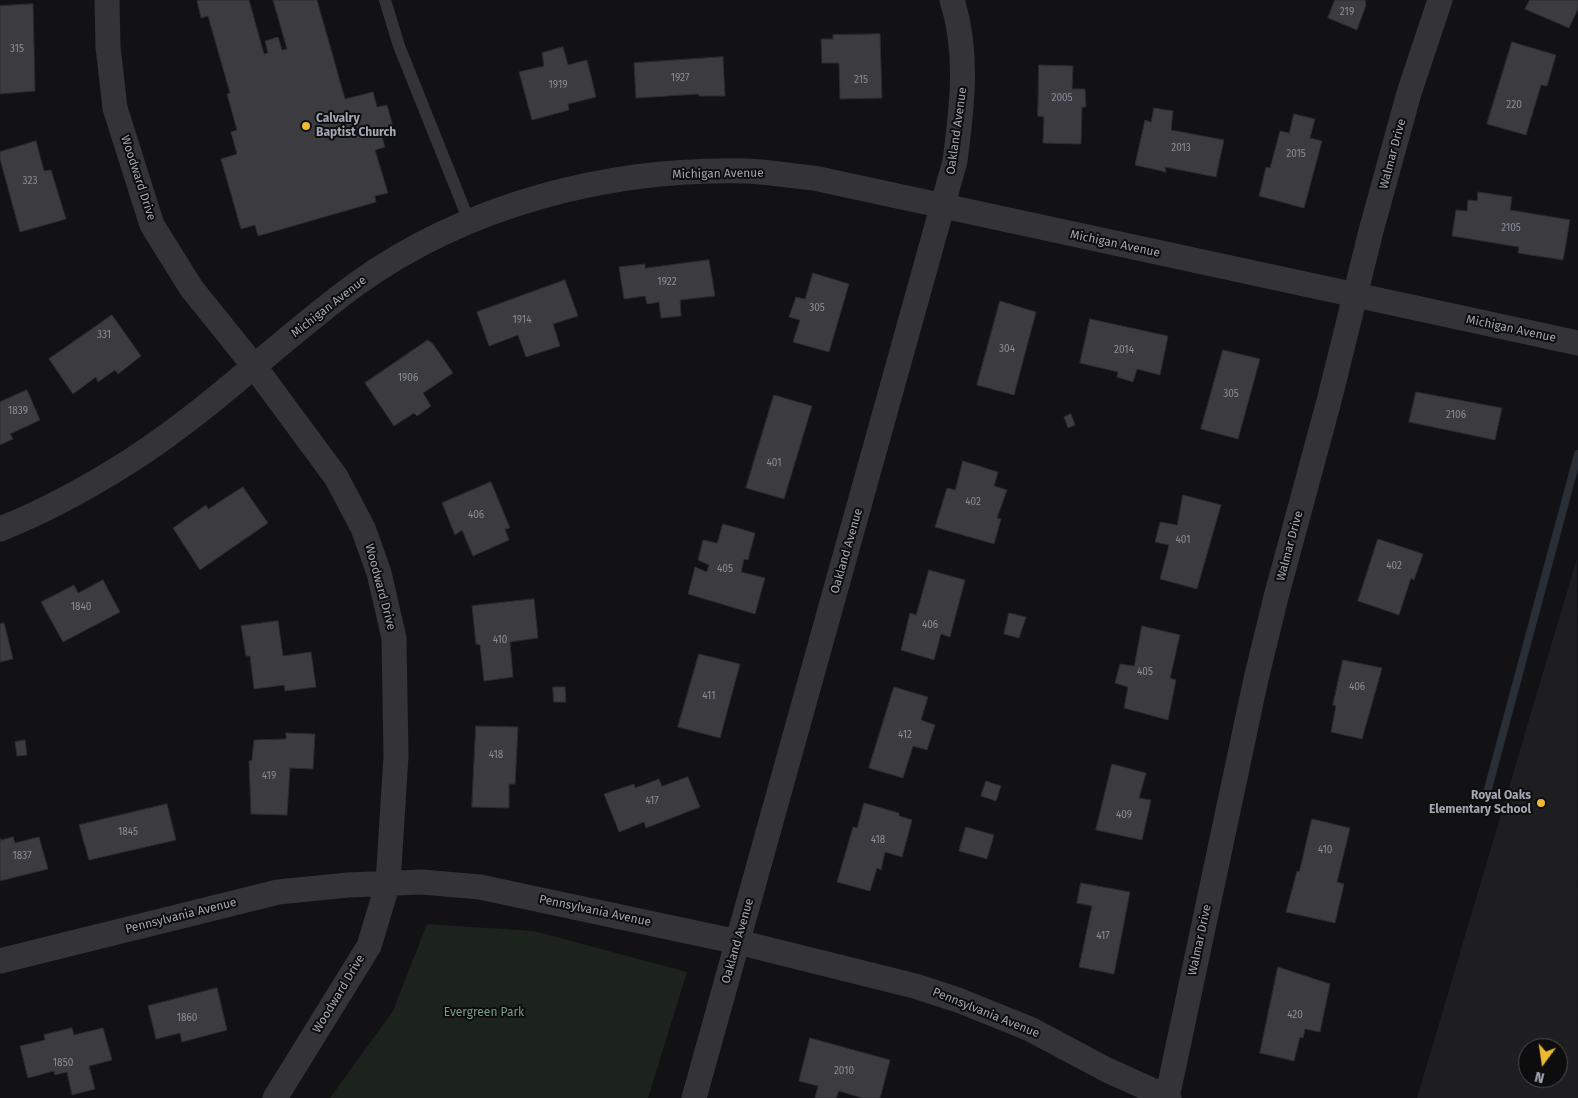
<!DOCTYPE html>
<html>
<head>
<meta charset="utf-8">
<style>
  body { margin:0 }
  #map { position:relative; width:1578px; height:1098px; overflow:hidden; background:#121113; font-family:"Fira Sans",sans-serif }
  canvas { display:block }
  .north { position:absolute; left:1518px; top:1038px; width:50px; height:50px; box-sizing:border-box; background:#0d0d0e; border:1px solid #494b50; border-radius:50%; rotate:194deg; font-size:14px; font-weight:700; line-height:20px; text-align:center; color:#a3a7b3 }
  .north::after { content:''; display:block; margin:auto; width:18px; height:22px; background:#ecba30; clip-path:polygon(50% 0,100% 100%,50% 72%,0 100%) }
</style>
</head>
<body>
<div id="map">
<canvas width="1578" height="1098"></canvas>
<div class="north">N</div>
</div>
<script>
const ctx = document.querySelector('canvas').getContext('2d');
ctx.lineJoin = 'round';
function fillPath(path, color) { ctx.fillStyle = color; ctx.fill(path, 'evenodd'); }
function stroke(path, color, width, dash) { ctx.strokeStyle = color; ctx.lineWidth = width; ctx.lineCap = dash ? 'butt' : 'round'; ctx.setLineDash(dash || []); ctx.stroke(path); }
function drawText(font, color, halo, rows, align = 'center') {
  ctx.font = font + ' "Fira Sans",sans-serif'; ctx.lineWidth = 4; ctx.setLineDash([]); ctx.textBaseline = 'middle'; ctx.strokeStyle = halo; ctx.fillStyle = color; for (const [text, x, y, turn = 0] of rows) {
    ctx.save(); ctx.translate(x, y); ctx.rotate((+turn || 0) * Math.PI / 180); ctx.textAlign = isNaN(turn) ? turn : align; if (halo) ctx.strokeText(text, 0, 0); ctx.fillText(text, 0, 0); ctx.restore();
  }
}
const built = new Path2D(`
  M1577 558 1578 1098H1417ZM1528 1048H1558V1078H1528Z`);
const green = new Path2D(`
  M427 924 534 931 687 972 648 1098H330L393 1011Z`);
const stream = new Path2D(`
  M1488 789 1578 454`);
const building = new Path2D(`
  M201 0H249L264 54 268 53 265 41 278 37 282 50 287 49 273 0H317L345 99 373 92 377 107 387 105 394 130 381 134 385 147 375 150 388 193 375 196 376 202 258 236 255 225 241 229 221 159 237 154 231 132 237 130 227 94 230 93 208 16 201 18 197 1Z
  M1335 0H1365L1366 5 1357 30 1328 18Z
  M1530 0H1578V9L1569 28 1525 9Z
  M33 4 35 91 0 94V6Z
  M880 34 882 98 840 99 839 63H822L821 39H833V35Z
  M1512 42 1556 55 1547 86 1541 85 1526 135 1487 124Z
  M563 47 568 65 587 60 596 97 568 104 569 110 532 120 519 72 544 66 542 53Z
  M723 57 725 96H699V94L636 98 634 63Z
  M1039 65 1073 66 1072 89H1085L1086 107H1082L1081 144 1043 143 1044 117 1038 116Z
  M1154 108 1173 111 1171 130 1224 140 1216 177 1165 167 1166 172 1135 165 1145 120 1151 122Z
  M1294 114 1315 119 1310 138 1322 141 1304 208 1259 196 1266 167 1270 168 1280 131 1289 133Z
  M36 141 44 171 51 170 66 219 20 232 0 159V152Z
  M1478 192 1512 197 1510 210 1570 220 1563 260 1518 253 1519 247 1452 236 1456 210 1467 211 1468 200 1477 201Z
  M709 260 715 296 680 300 681 316 661 318 659 302 647 304 645 296 624 299 619 267 645 264V268Z
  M813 273 849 284 829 352 793 342 800 320 789 317 796 297 805 299Z
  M565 280 578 316 553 324 560 346 526 357 518 335 489 346 477 312Z
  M1000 301 1036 312 1014 395 977 385Z
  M112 315 141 356 118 374 115 370 98 382 96 377 73 394 49 359Z
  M1090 319 1168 336 1160 375 1137 369 1133 382 1117 377 1118 372 1080 363Z
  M428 340 433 344 453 373 423 393 431 406 417 416 414 413 394 426 365 383Z
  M1223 350 1260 359 1238 439 1201 429Z
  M27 390 40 420 10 434 13 439 0 445V402Z
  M1416 392 1502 408 1495 440 1409 422Z
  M774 395 812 406 784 499 746 488Z
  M1071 414 1075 425 1068 428 1064 417Z
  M963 461 998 472 994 486 1007 490 997 518 1001 519 994 544 935 527 947 488 955 490Z
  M491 482 510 528 505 529 509 540 473 556 462 530 455 535 442 503Z
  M243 487 268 523 200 570 173 528 206 505 208 509Z
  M1183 495 1221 505 1197 589 1160 579 1169 545 1155 542 1160 522 1177 525Z
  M723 524 755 533 748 560 744 559 741 572 765 578 755 614 688 594 695 567 707 572 709 565 698 560 703 540 717 543Z
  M1378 539 1423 554 1414 580 1411 578 1399 615 1358 601Z
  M929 570 965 580 950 637 941 634 934 660 901 650 910 613 916 615Z
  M103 580 120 612 63 642 41 602 74 585 78 593Z
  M534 599 538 638 510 642 513 677 484 681 480 645 476 644 472 606Z
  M1009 613 1026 617 1019 638 1004 634Z
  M278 621 283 656 311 652 316 687 285 691 284 685 254 689 250 656H246L241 626Z
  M4 623 13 659 0 662V624Z
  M1142 626 1180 635 1170 678 1176 680 1168 720 1124 708 1128 687 1115 683 1120 664 1134 666Z
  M699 654 740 664 720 738 678 727Z
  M1343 660 1382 668 1362 739 1331 732 1336 706 1333 705Z
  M553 687H565L566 702H554Z
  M894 687 928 697 921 720 935 725 927 750 913 746 903 778 869 768Z
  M476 726 518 727 515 784H509V808L472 807Z
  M286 733 315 734 313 769 290 768 287 815 251 814 249 761 252 760 254 740 286 739Z
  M25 740 27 755 17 756 15 742Z
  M1112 764 1146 773 1139 798 1151 800 1142 840 1096 830Z
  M688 777 700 807 646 828 644 822 619 832 604 794 634 784 635 788 659 779 662 786Z
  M986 781 1001 786 996 801 981 796Z
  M864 803 899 813V816L912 820 902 857 885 852 881 870 877 868 870 891 837 882 853 827 857 828Z
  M167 804 176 840 89 860 79 825Z
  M1312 819 1350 828 1337 882 1344 884 1335 923 1286 912 1297 871 1299 872Z
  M966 827 994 835 987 859 959 851Z
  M13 837 15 843 39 837 48 869 0 881V838L1 840Z
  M1081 883 1130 892 1114 974 1079 967 1092 906 1077 903Z
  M1278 967 1330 984 1320 1032 1305 1029 1303 1038 1300 1037 1294 1061 1260 1053Z
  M217 988 227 1030 182 1042 180 1033 156 1039 148 1006Z
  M72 1028 74 1035 103 1028 112 1060 89 1066 95 1089 72 1095 67 1072 55 1075 54 1071 28 1078 20 1046 45 1040 44 1035Z
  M810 1038 890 1060 880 1098H862L839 1091 836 1098H815L818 1086 799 1081Z`);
const service = new Path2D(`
  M385 0 399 46 469 221`);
const minor = new Path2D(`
  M107 0 108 47 115 108 152 225 192 289 254 366 336 477 363 528 379 573 394 638 396 756 388 883 369 946 275 1098
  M0 529C46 511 89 487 130 461 210 410 279 341 355 285 467 204 609 168 746 171 769 172 792 176 814 178L1578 343
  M0 961 278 892 348 885 422 882 480 887 738 942 915 986 958 1000 1030 1029 1107 1070 1169 1098
  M694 1098 955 161C962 107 969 53 952 0
  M1167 1098 1256 679 1276 597 1329 401 1371 231 1409 93 1440 0`);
const markers = [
  [306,126,5,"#ecba30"],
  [1541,803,5,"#ecba30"]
];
const numberNames = [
  ["219",1347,12],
  ["315",17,49],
  ["1927",680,78],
  ["215",861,80],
  ["1919",558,85],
  ["2005",1062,98],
  ["220",1514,105],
  ["2013",1181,148],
  ["2015",1296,154],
  ["323",30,181],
  ["2105",1511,228],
  ["1922",667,282],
  ["305",817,308],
  ["1914",522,320],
  ["331",104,335],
  ["304",1007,349],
  ["2014",1124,350],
  ["1906",408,378],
  ["305",1231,394],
  ["1839",18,411],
  ["2106",1456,415],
  ["401",774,463],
  ["402",973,502],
  ["406",476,515],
  ["401",1183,540],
  ["402",1394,566],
  ["405",725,569],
  ["1840",81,607],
  ["406",930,625],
  ["410",500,640],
  ["405",1145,672],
  ["406",1357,687],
  ["411",709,696],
  ["412",905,735],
  ["418",496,755],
  ["419",269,776],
  ["417",652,801],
  ["409",1124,815],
  ["1845",128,832],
  ["418",878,840],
  ["410",1325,850],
  ["1837",22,856],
  ["417",1103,936],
  ["420",1295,1015],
  ["1860",187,1018],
  ["1850",63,1063],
  ["2010",844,1071]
];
const poiNames = [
  ["Calvalry",316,119],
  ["Baptist Church",316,133],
  ["Royal Oaks",1531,796,"right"],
  ["Elementary School",1531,810,"right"]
];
const streetNames = [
  ["Oakland Avenue",957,131,-82],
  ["Walmar Drive",1393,154,-75],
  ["Michigan Avenue",718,174,-1],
  ["Woodward Drive",138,178,72],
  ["Michigan Avenue",1115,244,12],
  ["Michigan Avenue",329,307,-38],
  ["Michigan Avenue",1511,329,12],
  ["Walmar Drive",1290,546,-75],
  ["Oakland Avenue",847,551,-74],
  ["Woodward Drive",380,587,75],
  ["Pennsylvania Avenue",595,911,12],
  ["Pennsylvania Avenue",181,916,-14],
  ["Walmar Drive",1200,940,-78],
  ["Oakland Avenue",738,941,-74],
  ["Woodward Drive",339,994,-59],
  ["Pennsylvania Avenue",986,1013,22]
];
const parkNames = [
  ["Evergreen Park",484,1013]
];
fillPath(built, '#1e1e20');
fillPath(green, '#1c231d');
stroke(stream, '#282f36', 8);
fillPath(building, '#3c3c40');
stroke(building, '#2c2c2f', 1);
stroke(service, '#333338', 12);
stroke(minor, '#333338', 25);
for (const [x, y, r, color] of markers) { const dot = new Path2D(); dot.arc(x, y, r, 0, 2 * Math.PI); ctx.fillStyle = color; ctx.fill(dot); stroke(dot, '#0d0d0e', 2); }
drawText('10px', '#898c96', null, numberNames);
drawText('bold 12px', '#a3a7b3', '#0d0d0e', poiNames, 'left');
drawText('12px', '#a3a7b3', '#0d0d0e', streetNames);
drawText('12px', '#7a9e7f', '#0d0d0e', parkNames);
</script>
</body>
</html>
